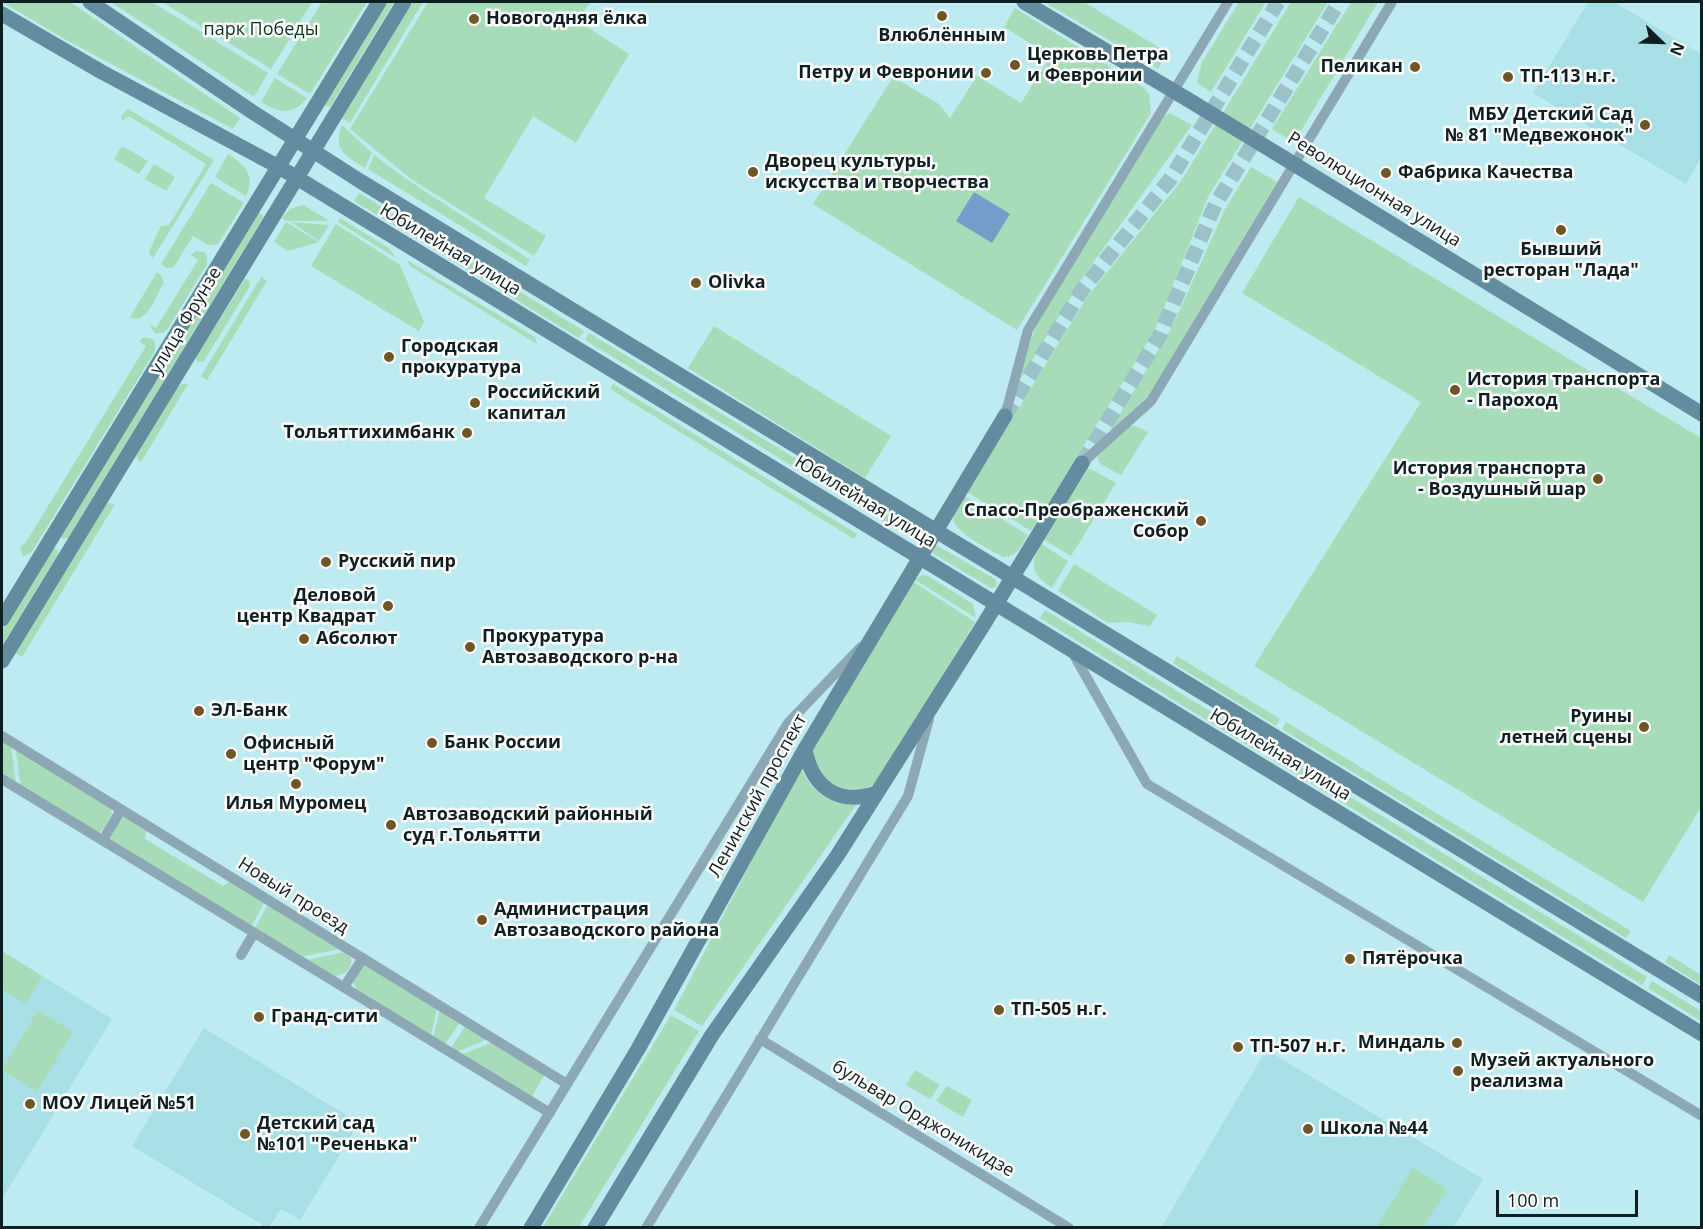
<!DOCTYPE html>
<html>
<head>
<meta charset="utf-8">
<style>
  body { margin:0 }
  #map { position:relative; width:1703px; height:1229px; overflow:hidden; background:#bdebf0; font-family:"Open Sans",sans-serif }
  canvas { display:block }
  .frame { position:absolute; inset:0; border:3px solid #0d1f21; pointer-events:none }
  .north { position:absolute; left:1631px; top:12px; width:60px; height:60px; -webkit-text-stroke:4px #fff; paint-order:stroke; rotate:113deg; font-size:16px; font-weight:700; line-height:24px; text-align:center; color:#0d1f21 }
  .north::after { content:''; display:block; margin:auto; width:21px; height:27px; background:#0d1f21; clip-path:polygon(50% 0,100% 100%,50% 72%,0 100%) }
  .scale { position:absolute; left:1496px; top:1190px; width:142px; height:27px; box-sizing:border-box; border:3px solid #0d1f21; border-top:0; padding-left:8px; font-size:18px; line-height:21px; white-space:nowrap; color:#0d1f21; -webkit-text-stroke:4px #fff; paint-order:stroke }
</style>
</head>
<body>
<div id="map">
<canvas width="1703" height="1229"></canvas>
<div class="frame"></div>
<div class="north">N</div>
<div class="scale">100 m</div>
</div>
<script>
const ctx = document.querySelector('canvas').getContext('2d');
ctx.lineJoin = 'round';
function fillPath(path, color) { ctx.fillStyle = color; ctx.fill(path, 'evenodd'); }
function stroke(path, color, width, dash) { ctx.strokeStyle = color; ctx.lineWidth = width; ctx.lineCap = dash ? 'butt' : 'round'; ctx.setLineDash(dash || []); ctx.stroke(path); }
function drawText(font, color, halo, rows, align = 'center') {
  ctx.font = font + ' "Open Sans",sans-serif'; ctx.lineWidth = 5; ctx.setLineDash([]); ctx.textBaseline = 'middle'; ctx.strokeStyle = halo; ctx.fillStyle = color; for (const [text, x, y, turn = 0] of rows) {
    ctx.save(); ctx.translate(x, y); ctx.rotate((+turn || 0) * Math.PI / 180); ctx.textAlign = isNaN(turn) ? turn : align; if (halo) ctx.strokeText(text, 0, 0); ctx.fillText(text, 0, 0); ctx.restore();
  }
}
const built = new Path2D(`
  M1588 2H1614L1701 54V158L1686 184 1533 93Z
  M2 951 112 1019 2 1199Z
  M204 1028 359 1123 300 1220 281 1209 269 1227H266L132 1146Z
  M1266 1050 1483 1179 1454 1227 1161 1228Z`);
const green = new Path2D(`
  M2 2H70L240 118 233 129 68 41Z
  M111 2H152L268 73 254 97Z
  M162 2H312L271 69Z
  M322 2H367L310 94 277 74Z
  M385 2H394L330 107 322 103Z
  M413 2H423L350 123 342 118Z
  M428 2H590L578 21 629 54 576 143 533 116 484 198 546 236 534 256 411 179 350 129Z
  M1044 2H1084L1168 53 1158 69Z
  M1239 2H1266L1211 92 1197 83 1202 62Z
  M1291 2H1328L1208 197 1155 330 1031 531 967 492 1088 296 1181 181Z
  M1351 2H1378L1302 129 1289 139 1272 129Z
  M1015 8 1144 88 1149 94 1151 113 1017 330 813 204 893 77 939 104 950 118 977 76 1021 103 1051 56 1004 27Z
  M275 78 307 98C292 117 278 112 261 102Z
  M128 109 214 160 153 258 149 254C149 250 159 230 161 226L169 225 206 164 129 116 122 121 121 116Z
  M1170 113 1192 125 1085 274 1018 383 1026 353 1037 324 1164 116Z
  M342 125 372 153 365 168C346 156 332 150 342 125Z
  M122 146 148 161 139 174 114 159Z
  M228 154C245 165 256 175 246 196L215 177Z
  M374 155C423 193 478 224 530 260L526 266 368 169Z
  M154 164 175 177 166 191 145 179Z
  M1251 167 1277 182 1149 395 1108 434 1174 323 1225 209Z
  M211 183 244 203 218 244 208 245 193 236 174 267 167 268 161 264Z
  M359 193 584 331 579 338 354 201Z
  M1299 197 1701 438V807L1643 902 1254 666 1421 402 1242 293Z
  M303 205 330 221H286L282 218 290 209Z
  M257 212 264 216 68 538 63 539 61 536Z
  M340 218 389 248 396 258 338 222Z
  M286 222 319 242 288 251 274 242Z
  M291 222 329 225 319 241Z
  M336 224 400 265 424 322 419 331 311 266Z
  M196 251 204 252 207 256V264L167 330 163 333H155L149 324 156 328 198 260 191 255Z
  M407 260 535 337 537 344 410 266Z
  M157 272 161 275 164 283C157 294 146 327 130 317Z
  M261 277 267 281 207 380 201 376Z
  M245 279H249L250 286 204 361 197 362 196 357Z
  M714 326 891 436 865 478 688 368Z
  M589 333 877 508 873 515 585 340Z
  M144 337 152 339 155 342V351L31 553 23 556 20 548 26 542 146 346 139 341Z
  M183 384H188L141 462 137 459V454L177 387Z
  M613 384 857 534 854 539 610 389Z
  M1130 426H1135L1148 432 1121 475 1100 464 1097 456Z
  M1088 469 1093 470 1116 483 1071 556 1043 539Z
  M964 496 1028 535C1021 546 1017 557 1003 557 991 550 952 532 953 517 954 510 961 502 964 496Z
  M109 503 115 504 22 657 15 653 105 506Z
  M882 512 916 531 918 535 917 539H912L878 518Z
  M1041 544 1068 561 1052 588C1031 573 1029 566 1041 544Z
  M936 545 995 579 997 583 996 587 991 588 934 554 932 551Z
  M54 548 58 551 57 556 2 646V631L51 551Z
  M1074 564 1157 615 1150 626 1126 622 1108 623 1058 591Z
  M923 575 928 576 973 604 976 618 914 579Z
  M912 581 975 622 877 783 861 790 840 788 828 781 814 764 812 747Z
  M1045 610 1265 745 1260 753 1040 618Z
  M1177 656 1280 719 1276 726 1173 663Z
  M1286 722 1631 931 1626 938 1282 729Z
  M2 742 11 747 16 782 2 773Z
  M1270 748 1647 977 1642 985 1266 756Z
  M16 750 111 808 112 814 103 830 99 833 20 784Z
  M802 770C812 793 831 805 856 805L702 1026 674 1010C717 930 756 848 802 770Z
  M124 817 146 830 145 839 223 886 230 881 264 903 251 927 110 839 121 818Z
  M268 905 340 949 300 957 254 929Z
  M2 951 42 976 25 1004 2 989Z
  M345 952 351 957C354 967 345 976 334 976L305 960Z
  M1669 955 1701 975V985L1665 962Z
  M363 965H368L437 1008 431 1036 358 991 353 982Z
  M1652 981 1701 1011V1021L1648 988Z
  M440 1009 460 1022 445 1045 433 1037Z
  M38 1010 73 1032 37 1092 2 1070Z
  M671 1015 699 1031 579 1227H543Z
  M466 1025 488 1039 457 1052 451 1048Z
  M493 1042 545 1074 531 1098 460 1055Z
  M915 1070 940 1085 930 1099 906 1085Z
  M947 1086 972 1100 963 1117 936 1101Z
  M1413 1168 1447 1189 1423 1227H1377Z`);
const water = new Path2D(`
  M974 192 1010 214 992 243 956 221Z`);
const secondaryTunnel = new Path2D(`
  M1005 416 1082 290 1171 178 1278 2
  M1082 463 1160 335 1215 205 1339 2`);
const minor = new Path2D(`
  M1005 416 1028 330 1228 2
  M1082 463 1151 401 1392 2
  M1071 650 1147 784 1702 1116
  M2 736 567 1084
  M2 779 550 1113
  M103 840 121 810
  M241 955 254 933
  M344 987 363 958
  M760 1039 1069 1228
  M479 1228 788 723 861 647
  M646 1228 908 796 929 719`);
const secondary = new Path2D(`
  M90 2 251 111 360 181 1702 996
  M1024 2 1187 99
  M2 14 100 71 279 167 1702 1034
  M1284 158 1702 414
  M2 619 379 2
  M2 661 404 2
  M805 749C812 788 839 806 876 793
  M531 1228 638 1049 805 749 1005 416
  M595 1228 712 1035 837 856 984 624 1082 463`);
const secondaryBridge = new Path2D(`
  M1187 99 1284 158`);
const markers = [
  [942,16,6,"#6f5627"],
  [474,19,6,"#6f5627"],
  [1015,65,6,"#6f5627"],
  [1415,67,6,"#6f5627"],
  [986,73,6,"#6f5627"],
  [1508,77,6,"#6f5627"],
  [1645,125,6,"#6f5627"],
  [753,172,6,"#6f5627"],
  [1386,173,6,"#6f5627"],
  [1561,230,6,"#6f5627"],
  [696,283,6,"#6f5627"],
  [389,357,6,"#6f5627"],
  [1455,390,6,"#6f5627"],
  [475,403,6,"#6f5627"],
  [467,433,6,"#6f5627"],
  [1598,479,6,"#6f5627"],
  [1201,521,6,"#6f5627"],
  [326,562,6,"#6f5627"],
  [388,606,6,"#6f5627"],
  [304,639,6,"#6f5627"],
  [470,647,6,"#6f5627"],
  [199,711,6,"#6f5627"],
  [1644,727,6,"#6f5627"],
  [432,743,6,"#6f5627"],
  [231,754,6,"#6f5627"],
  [296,784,6,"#6f5627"],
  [391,825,6,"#6f5627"],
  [482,920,6,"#6f5627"],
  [1350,959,6,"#6f5627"],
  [999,1010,6,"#6f5627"],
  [259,1017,6,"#6f5627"],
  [1457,1043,6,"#6f5627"],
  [1238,1047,6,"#6f5627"],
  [1458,1071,6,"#6f5627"],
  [30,1104,6,"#6f5627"],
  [1308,1129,6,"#6f5627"],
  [245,1134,6,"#6f5627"]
];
const poiNames = [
  ["Новогодняя ёлка",486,19],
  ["Влюблённым",942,36,"center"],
  ["Церковь Петра",1027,55],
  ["и Февронии",1027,76],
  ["Пеликан",1403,67,"right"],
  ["Петру и Февронии",974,73,"right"],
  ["ТП-113 н.г.",1520,77],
  ["МБУ Детский Сад",1633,115,"right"],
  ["№ 81 \"Медвежонок\"",1633,136,"right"],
  ["Дворец культуры,",765,162],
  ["искусства и творчества",765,183],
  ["Фабрика Качества",1398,173],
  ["Бывший",1561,250,"center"],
  ["ресторан \"Лада\"",1561,271,"center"],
  ["Olivka",708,283],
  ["Городская",401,347],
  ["прокуратура",401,368],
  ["История транспорта",1467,380],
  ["- Пароход",1467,401],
  ["Российский",487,393],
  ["капитал",487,414],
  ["Тольяттихимбанк",455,433,"right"],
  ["История транспорта",1586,469,"right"],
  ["- Воздушный шар",1586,490,"right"],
  ["Спасо-Преображенский",1189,511,"right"],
  ["Собор",1189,532,"right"],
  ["Русский пир",338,562],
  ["Деловой",376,596,"right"],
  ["центр Квадрат",376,617,"right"],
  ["Прокуратура",482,637],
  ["Автозаводского р-на",482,658],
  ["Абсолют",316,639],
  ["ЭЛ-Банк",211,711],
  ["Руины",1632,717,"right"],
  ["летней сцены",1632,738,"right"],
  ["Банк России",444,743],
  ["Офисный",243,744],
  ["центр \"Форум\"",243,765],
  ["Илья Муромец",296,804,"center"],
  ["Автозаводский районный",403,815],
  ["суд г.Тольятти",403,836],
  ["Администрация",494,910],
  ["Автозаводского района",494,931],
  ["Пятёрочка",1362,959],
  ["ТП-505 н.г.",1011,1010],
  ["Гранд-сити",271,1017],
  ["Миндаль",1445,1043,"right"],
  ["ТП-507 н.г.",1250,1047],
  ["Музей актуального",1470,1061],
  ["реализма",1470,1082],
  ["МОУ Лицей №51",42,1104],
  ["Детский сад",257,1124],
  ["№101 \"Реченька\"",257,1145],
  ["Школа №44",1320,1129]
];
const parkNames = [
  ["парк Победы",261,30]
];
const streetNames = [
  ["Революционная улица",1374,190,32],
  ["Юбилейная улица",450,250,31],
  ["улица Фрунзе",186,321,-59],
  ["Юбилейная улица",865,502,31],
  ["Юбилейная улица",1280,755,31],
  ["Ленинский проспект",758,796,-61],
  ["Новый проезд",293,896,32],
  ["бульвар Орджоникидзе",923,1119,31]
];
fillPath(built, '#a8dfe5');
fillPath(green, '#a7dcb9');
fillPath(water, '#769cc9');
stroke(secondaryTunnel, '#9ac2c7', 15, [15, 8]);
stroke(minor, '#8da8b5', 10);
stroke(secondary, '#638c9f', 15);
stroke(secondaryBridge, '#638c9f', 15);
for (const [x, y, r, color] of markers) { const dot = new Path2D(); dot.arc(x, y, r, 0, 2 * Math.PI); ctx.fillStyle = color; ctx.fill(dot); stroke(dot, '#fff', 2); }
drawText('bold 18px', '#0d1f21', '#fff', poiNames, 'left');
drawText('18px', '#08361e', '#fff', parkNames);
drawText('18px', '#0d1f21', '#fff', streetNames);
</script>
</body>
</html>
